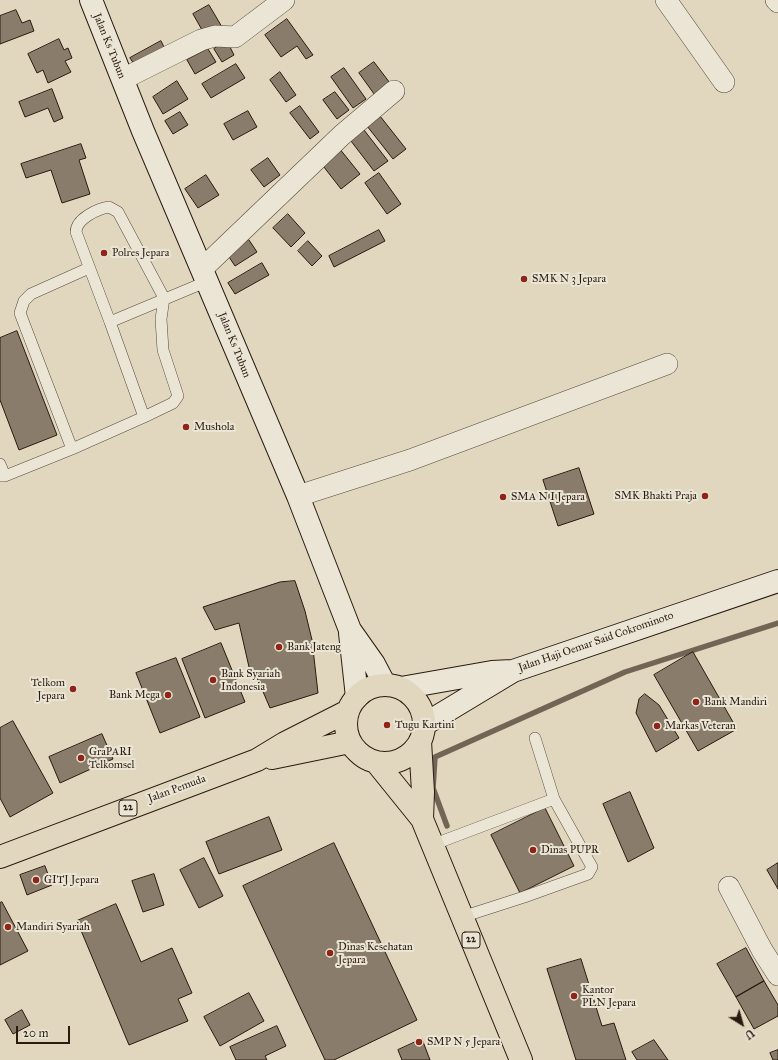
<!DOCTYPE html>
<html>
<head>
<meta charset="utf-8">
<style>
  body { margin:0 }
  #map { position:relative; width:778px; height:1060px; overflow:hidden; background:#e0d7be; font-family:"IM FELL Great Primer",serif }
  canvas { display:block }
  .north { position:absolute; left:722px; top:1004px; width:40px; height:40px; -webkit-text-stroke:3px #ebe5d5; paint-order:stroke; rotate:143deg; font-size:11px; font-weight:700; line-height:16px; text-align:center; color:#2b1a10 }
  .north::after { content:''; display:block; margin:auto; width:14px; height:18px; background:#2b1a10; clip-path:polygon(50% 0,100% 100%,50% 72%,0 100%) }
  .scale { position:absolute; left:16px; top:1026px; width:54px; height:18px; box-sizing:border-box; border:2px solid #2b1a10; border-top:0; padding-left:5px; font-size:12px; line-height:14px; white-space:nowrap; color:#2b1a10; -webkit-text-stroke:3px #ebe5d5; paint-order:stroke }
</style>
</head>
<body>
<div id="map">
<canvas width="778" height="1060"></canvas>
<div class="north">U</div>
<div class="scale">20 m</div>
</div>
<script>
const ctx = document.querySelector('canvas').getContext('2d');
ctx.lineJoin = 'round';
function stroke(path, color, width, dash) { ctx.strokeStyle = color; ctx.lineWidth = width; ctx.lineCap = dash ? 'butt' : 'round'; ctx.setLineDash(dash || []); ctx.stroke(path); }
function fillPath(path, color) { ctx.fillStyle = color; ctx.fill(path, 'evenodd'); }
function drawText(font, color, halo, rows, align = 'center') {
  ctx.font = font + ' "IM FELL Great Primer",serif'; ctx.lineWidth = 4; ctx.setLineDash([]); ctx.textBaseline = 'middle'; ctx.strokeStyle = halo; ctx.fillStyle = color; for (const [text, x, y, turn = 0] of rows) {
    ctx.save(); ctx.translate(x, y); ctx.rotate((+turn || 0) * Math.PI / 180); ctx.textAlign = isNaN(turn) ? turn : align; if (halo) ctx.strokeText(text, 0, 0); ctx.fillText(text, 0, 0); ctx.restore();
  }
}
const stream = new Path2D(`
  M447 826 433 788 435 757 625 672 778 623`);
const building = new Path2D(`
  M209 5 222 27 206 37 193 14Z
  M16 10 22 23 30 20 34 31 0 44V16Z
  M287 19 313 55 306 59 297 46 281 57 265 35Z
  M59 39 64 50 68 48 72 58 65 61 71 72 48 83 43 70 37 73 28 54Z
  M161 41 166 51 136 67 130 58Z
  M227 41 234 55 222 62 214 49Z
  M208 49 216 62 195 74 187 60Z
  M374 62 393 87 377 98 359 73Z
  M236 64 245 78 211 98 202 84Z
  M344 68 366 99 353 108 331 77Z
  M280 72 296 95 286 102 270 80Z
  M177 81 188 99 163 114 153 97Z
  M52 89 63 118 54 122 48 108 25 117 19 102Z
  M335 92 349 110 337 119 323 100Z
  M300 106 319 132 310 139 290 113Z
  M248 111 257 127 233 140 224 124Z
  M180 112 188 125 173 134 165 121Z
  M380 116 406 149 393 159 367 126Z
  M364 130 388 161 374 171 351 141Z
  M81 144 86 158 79 160 90 194 62 203 51 170 26 178 21 164Z
  M339 148 360 174 341 189 320 162Z
  M268 158 280 175 264 187 251 170Z
  M379 173 401 204 387 214 365 183Z
  M206 175 219 195 198 208 185 189Z
  M288 214 305 233 291 247 273 228Z
  M379 230 385 241 334 267 329 256Z
  M249 240 257 252 235 266 227 254Z
  M308 241 322 256 312 266 298 251Z
  M262 263 269 275 235 294 228 283Z
  M17 331 57 435 19 450 0 400V338Z
  M579 468 594 514 558 526 543 480Z
  M295 581 305 611 312 640 318 693 270 708 258 680 249 667 239 623 215 630 203 607 280 582Z
  M221 643 245 702 205 718 182 659Z
  M693 652 737 729 698 751 654 675Z
  M176 658 200 717 160 733 136 673Z
  M645 694 659 705 679 738 656 752 636 713 639 699Z
  M13 721 53 793 10 817 0 798V728Z
  M102 734 113 759 60 783 49 757Z
  M630 792 654 848 628 862 603 804Z
  M545 808 574 866 520 893 491 835Z
  M269 817 282 850 219 874 206 842Z
  M334 843 417 1020 334 1060H325L243 886Z
  M204 858 223 896 199 908 180 870Z
  M778 863V889L767 870Z
  M45 866 52 885 27 895 20 875Z
  M154 874 164 905 143 912 132 881Z
  M2 902 28 951 0 965V903Z
  M116 904 141 962 172 948 192 993 178 999 188 1021 129 1045 77 921Z
  M746 948 764 981 736 997 717 964Z
  M581 959 602 1026 614 1023 626 1060H576L547 969Z
  M764 981 778 1005V1016L754 1029 736 997Z
  M249 993 264 1021 220 1046 204 1017Z
  M22 1010 30 1025 13 1034 5 1020Z
  M277 1026 286 1046 265 1056 267 1060H236L230 1047Z
  M422 1039 430 1060H402L398 1050Z
  M654 1040 668 1060H637L632 1052Z
  M778 1050V1060H773L770 1053Z`);
const lane = new Path2D(`
  M110 322 76 232C76 219 97 209 109 207L118 212 164 298 161 319 163 350 178 396 173 403 144 417
  M72 449 20 313 24 301 31 294 89 268
  M0 464 5 476
  M0 476H5L72 449 144 417 110 322 208 281
  M535 738 554 799
  M432 845 554 799 592 867 588 874 524 897 462 917`);
const street = new Path2D(`
  M666 0 724 82
  M776 0 778 2
  M123 79 201 40 215 36 235 37 284 0
  M202 269 342 135 394 91
  M298 496 410 460 667 364
  M729 887 762 950 778 975`);
const secondary = new Path2D(`
  M91 0 143 131 298 496 350 630 374 664 385 685
  M350 633 357 697
  M401 688 492 672 512 671
  M425 724 513 671 778 581`);
const highway = new Path2D(`
  M346 724a39 39 0 1 1 78 0a39 39 0 1 1-78 0Z
  M420 741 423 792 422 819
  M272 758 350 742
  M376 762 422 819 521 1060
  M0 857 257 760 285 743 348 711`);
const markers = [
  [104,253,4,"#8f2418"],
  [524,279,4,"#8f2418"],
  [186,427,4,"#8f2418"],
  [705,496,4,"#8f2418"],
  [503,497,4,"#8f2418"],
  [279,647,4,"#8f2418"],
  [213,680,4,"#8f2418"],
  [73,689,4,"#8f2418"],
  [168,695,4,"#8f2418"],
  [696,702,4,"#8f2418"],
  [387,725,4,"#8f2418"],
  [657,726,4,"#8f2418"],
  [81,758,4,"#8f2418"],
  [533,850,4,"#8f2418"],
  [36,880,4,"#8f2418"],
  [8,927,4,"#8f2418"],
  [330,953,4,"#8f2418"],
  [574,996,4,"#8f2418"],
  [419,1042,4,"#8f2418"]
];
const shields = [
  [128,808,18],
  [471,940,18]
];
const shieldNames = [
  ["22",128,808],
  ["22",471,940]
];
const streetNames = [
  ["Jalan Ks Tubun",109,46,68],
  ["Jalan Ks Tubun",234,345,68],
  ["Jalan Haji Oemar Said Cokrominoto",596,642,-19],
  ["Jalan Pemuda",177,789,-20]
];
const poiNames = [
  ["Polres Jepara",112,253],
  ["SMK N 3 Jepara",532,279],
  ["Mushola",194,427],
  ["SMK Bhakti Praja",697,496,"right"],
  ["SMA N I Jepara",511,497],
  ["Bank Jateng",287,647],
  ["Bank Syariah",221,674],
  ["Indonesia",221,687],
  ["Telkom",65,683,"right"],
  ["Jepara",65,696,"right"],
  ["Bank Mega",160,695,"right"],
  ["Bank Mandiri",704,702],
  ["Tugu Kartini",395,725],
  ["Markas Veteran",665,726],
  ["GraPARI",89,752],
  ["Telkomsel",89,765],
  ["Dinas PUPR",541,850],
  ["GITJ Jepara",44,880],
  ["Mandiri Syariah",16,927],
  ["Dinas Kesehatan",338,947],
  ["Jepara",338,960],
  ["Kantor",582,990],
  ["PLN Jepara",582,1003],
  ["SMP N 5 Jepara",427,1042]
];
stroke(stream, '#726555', 5.5);
fillPath(building, '#897c6a');
stroke(building, '#2b1a10', 1);
stroke(lane, '#58493c', 12);
stroke(street, '#58493c', 22);
stroke(secondary, '#2b1a10', 24);
stroke(highway, '#2b1a10', 24);
stroke(lane, '#ebe5d5', 11);
stroke(street, '#ebe5d5', 21);
stroke(secondary, '#ebe5d5', 22);
stroke(highway, '#e0d7be', 22);
for (const [x, y, r, color] of markers) { const dot = new Path2D(); dot.arc(x, y, r, 0, 2 * Math.PI); ctx.fillStyle = color; ctx.fill(dot); stroke(dot, '#ebe5d5', 1.5); }
for (const [x, y, w] of shields) { const box = new Path2D(); box.roundRect(x - w / 2, y - 8, w, 16, 3); ctx.fillStyle = '#ebe5d5'; ctx.fill(box); stroke(box, '#2b1a10', 1); }
drawText('bold 10px', '#2b1a10', null, shieldNames);
drawText('11px', '#2b1a10', '#ebe5d5', streetNames);
drawText('11px', '#2b1a10', '#ebe5d5', poiNames, 'left');
</script>
</body>
</html>
